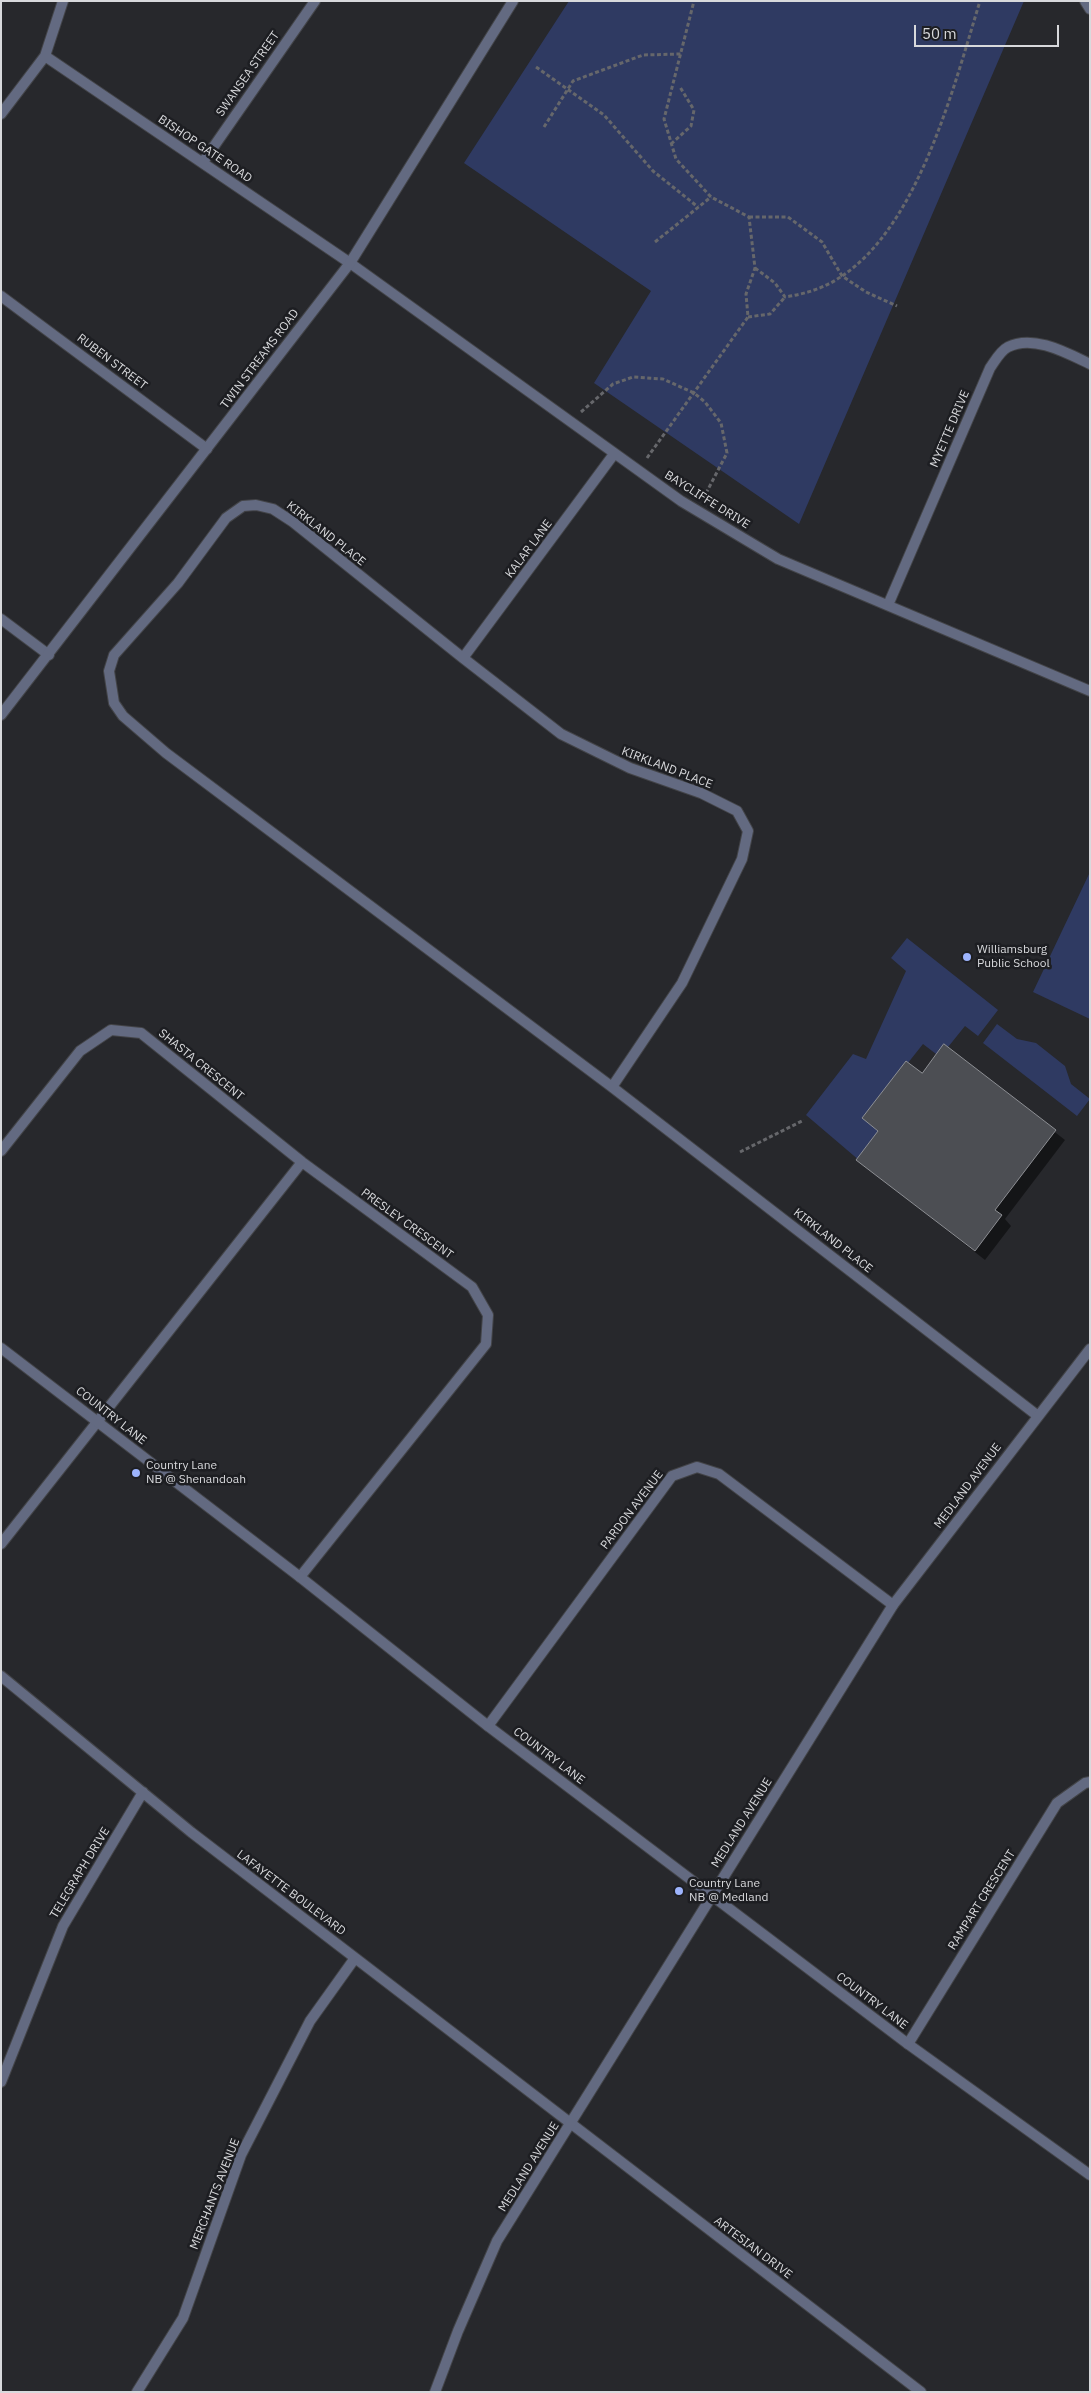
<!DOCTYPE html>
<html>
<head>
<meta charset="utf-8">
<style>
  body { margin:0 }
  #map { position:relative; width:1091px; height:2393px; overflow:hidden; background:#27282c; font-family:"IBM Plex Sans",sans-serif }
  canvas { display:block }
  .frame { position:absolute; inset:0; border:2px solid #d8d9dc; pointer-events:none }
  .scale { position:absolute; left:914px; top:25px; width:145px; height:22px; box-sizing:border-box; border:2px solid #d8d9dc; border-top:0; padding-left:6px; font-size:15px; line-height:18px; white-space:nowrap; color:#d8d9dc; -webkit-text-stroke:4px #1d1e22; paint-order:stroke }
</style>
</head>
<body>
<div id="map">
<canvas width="1091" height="2393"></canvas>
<div class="frame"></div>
<div class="scale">50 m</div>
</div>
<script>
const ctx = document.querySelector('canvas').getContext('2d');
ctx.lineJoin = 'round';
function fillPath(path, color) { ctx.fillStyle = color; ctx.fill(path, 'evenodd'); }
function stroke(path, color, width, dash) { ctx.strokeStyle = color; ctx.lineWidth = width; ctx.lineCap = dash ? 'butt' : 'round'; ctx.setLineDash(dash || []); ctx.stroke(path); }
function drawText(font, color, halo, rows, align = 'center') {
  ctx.font = font + ' "IBM Plex Sans",sans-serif'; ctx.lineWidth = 5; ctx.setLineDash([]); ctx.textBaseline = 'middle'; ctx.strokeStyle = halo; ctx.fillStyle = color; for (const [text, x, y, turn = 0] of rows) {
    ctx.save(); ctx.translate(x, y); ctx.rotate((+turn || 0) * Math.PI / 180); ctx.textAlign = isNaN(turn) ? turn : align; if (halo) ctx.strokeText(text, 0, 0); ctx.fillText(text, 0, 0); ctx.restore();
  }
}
const green = new Path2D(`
  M569 1H1024L799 524 594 383 651 291 464 163Z
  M1090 872V1019L1033 992Z
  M907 938 998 1010 978 1036 965 1026 940 1057 923 1044 869 1112 887 1127 860 1161 806 1115 853 1054 866 1059 906 971 891 958Z
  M997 1024 1017 1039 1036 1043 1065 1066 1071 1084 1090 1099 1077 1116 983 1043Z`);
const shadow = new Path2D(`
  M945 1046 1065 1140 1005 1219 1011 1226 985 1260 857 1160 879 1132 864 1118 923 1075Z`);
const building = new Path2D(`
  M944 1044 1056 1130 995 1210 1002 1215 975 1251 856 1160 878 1131 862 1118 906 1061 922 1073Z`);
const path = new Path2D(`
  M536 67 604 115 653 171 698 207
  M544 127 573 81 643 55 681 54
  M671 144 691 126 694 110 680 87
  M749 217H788L822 242 842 276 866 292 897 306
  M655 242 711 197
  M755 268 775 283 785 297C805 294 825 288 842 276 919 225 954 86 980 1
  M748 317 770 314 785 297
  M581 412 613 384 633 377 663 379 694 393 705 402 721 423 727 453 703 499
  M647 458 748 317 746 294 755 268 749 217 711 197 676 159 664 119 694 1
  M740 1152 804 1120`);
const minor = new Path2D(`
  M1085 1 1090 9
  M45 56 350 263 681 501 778 559 1090 691
  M1 114 45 56 63 1
  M203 162 315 1
  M1 296 207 449
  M888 605 990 368C995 361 1000 351 1008 347 1033 334 1067 353 1090 364
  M1 619 49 655
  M463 658 614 454
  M612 1087 682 983 742 859 748 831 737 811 701 793 630 768 561 734 463 658 293 522 273 509 256 505 243 506 226 518 178 583 114 655 109 671 114 703 123 716 166 753 612 1087 1038 1416
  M1 1151 80 1051 111 1030 141 1033 302 1162 472 1287 488 1315 486 1344 300 1577
  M1 1544 302 1162
  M1 1676 191 1832 921 2392
  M488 1726 672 1476 697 1467 719 1474 893 1605
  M908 2044 1057 1803 1085 1783 1090 1782
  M1 2082 63 1926 143 1792
  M137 2392 183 2318 241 2155 310 2021 355 1958`);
const tertiary = new Path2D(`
  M1 715 350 263 513 1
  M1 1348 300 1577 488 1726 908 2044 1090 2175
  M435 2392 458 2331 497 2241 893 1605 1090 1349`);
const markers = [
  [967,957,5,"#9db4fd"],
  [136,1473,5,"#9db4fd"],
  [679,1891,5,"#9db4fd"]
];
const streetNames = [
  ["SWANSEA STREET",248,74,-55],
  ["BISHOP GATE ROAD",205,149,34],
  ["TWIN STREAMS ROAD",260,359,-53],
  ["RUBEN STREET",112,362,37],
  ["MYETTE DRIVE",950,429,-67],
  ["BAYCLIFFE DRIVE",707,500,32],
  ["KIRKLAND PLACE",326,534,38],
  ["KALAR LANE",529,549,-53],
  ["KIRKLAND PLACE",667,768,21],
  ["SHASTA CRESCENT",201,1065,39],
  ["PRESLEY CRESCENT",407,1224,36],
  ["KIRKLAND PLACE",833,1241,38],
  ["COUNTRY LANE",111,1416,38],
  ["MEDLAND AVENUE",968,1486,-53],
  ["PARDON AVENUE",632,1510,-53],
  ["COUNTRY LANE",549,1756,37],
  ["MEDLAND AVENUE",742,1823,-58],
  ["TELEGRAPH DRIVE",80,1873,-59],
  ["LAFAYETTE BOULEVARD",291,1893,37],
  ["RAMPART CRESCENT",982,1900,-58],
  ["COUNTRY LANE",872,2001,37],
  ["MEDLAND AVENUE",529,2167,-58],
  ["MERCHANTS AVENUE",215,2194,-69],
  ["ARTESIAN DRIVE",753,2248,37]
];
const poiNames = [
  ["Williamsburg",977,950],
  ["Public School",977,964],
  ["Country Lane",146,1466],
  ["NB @ Shenandoah",146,1480],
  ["Country Lane",689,1884],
  ["NB @ Medland",689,1898]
];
fillPath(green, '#2f3a62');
fillPath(shadow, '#0007');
fillPath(building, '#4c4e53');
stroke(building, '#8d8f94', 1);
stroke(minor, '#434448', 12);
stroke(tertiary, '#434448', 12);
stroke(path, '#66676b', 3, [4, 2.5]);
stroke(minor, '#636a81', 10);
stroke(tertiary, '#636a81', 10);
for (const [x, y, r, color] of markers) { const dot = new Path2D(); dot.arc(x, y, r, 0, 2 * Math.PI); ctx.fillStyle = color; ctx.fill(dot); stroke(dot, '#1d1e22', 2); }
drawText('12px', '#d8d9dc', '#1d1e22', streetNames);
drawText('12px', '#d8d9dc', '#1d1e22', poiNames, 'left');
</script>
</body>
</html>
